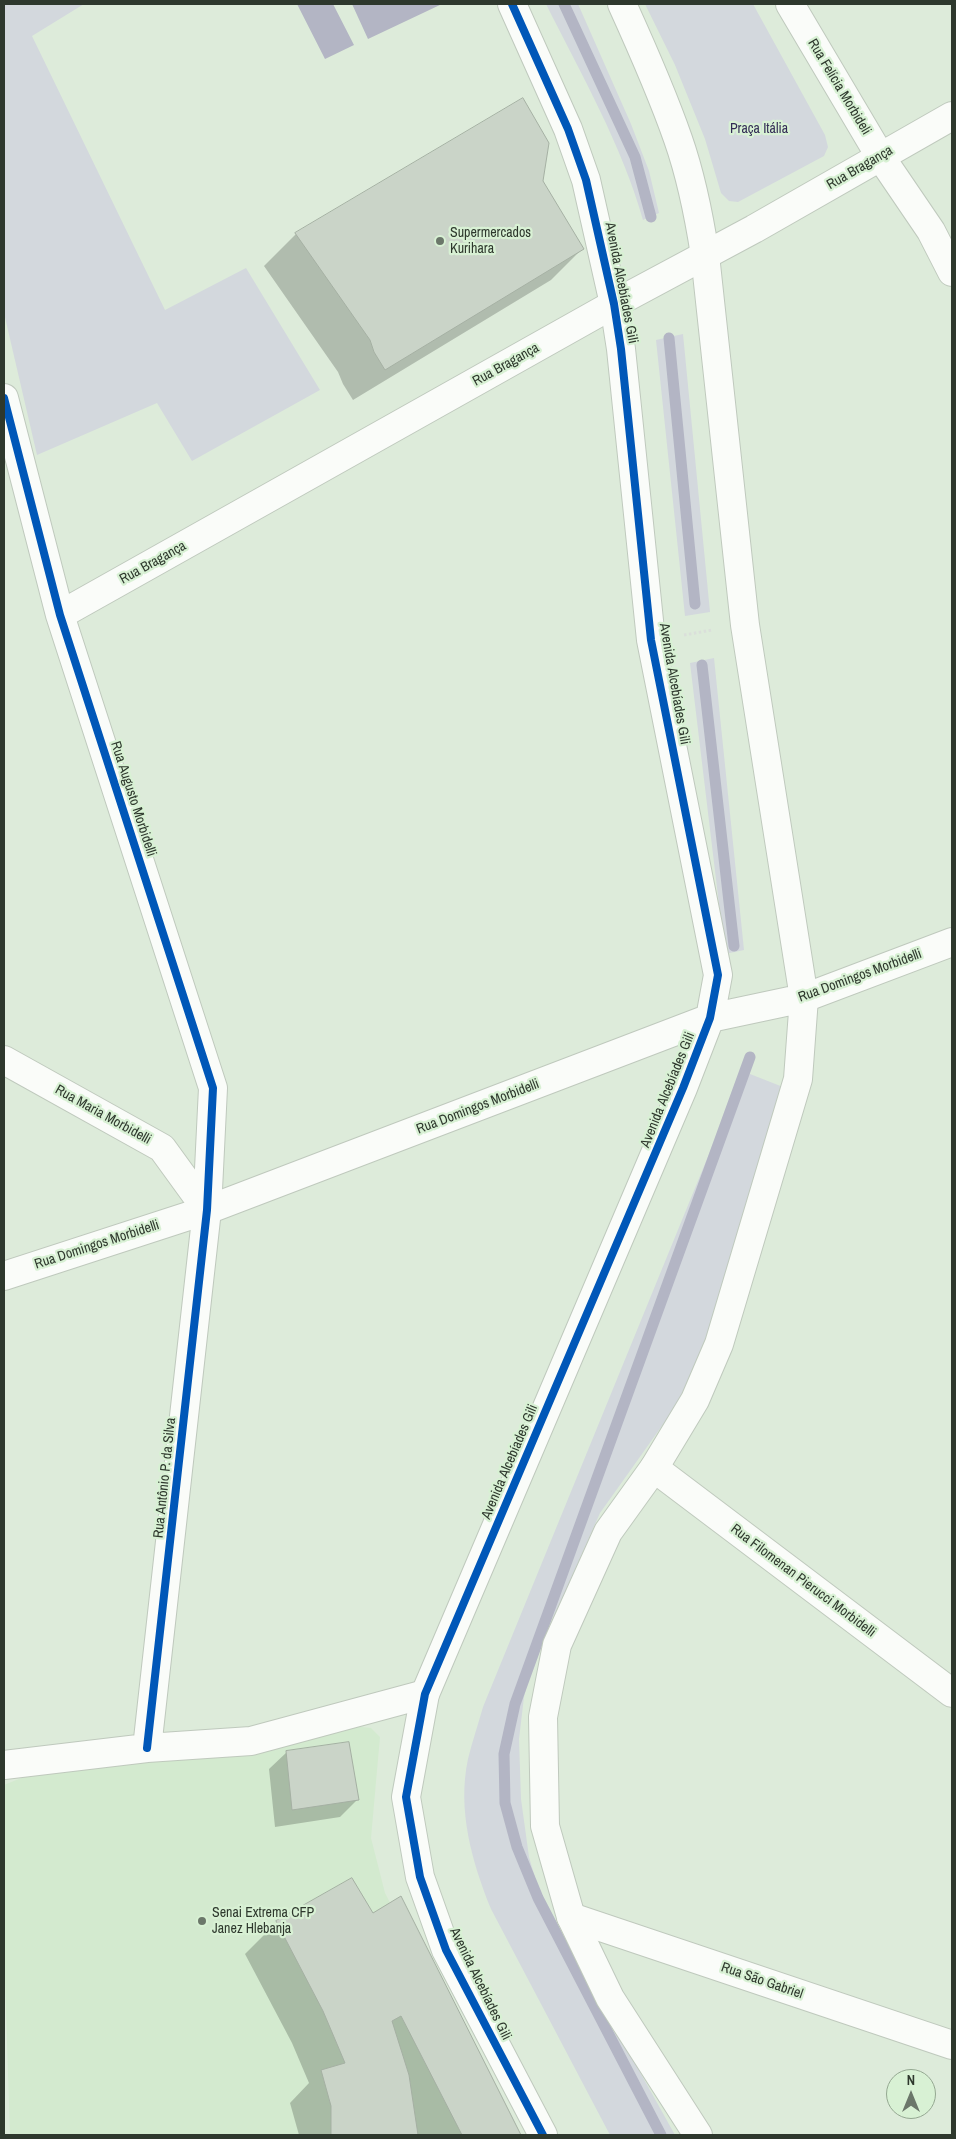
<!DOCTYPE html>
<html>
<head>
<meta charset="utf-8">
<style>
  body { margin:0 }
  #map { position:relative; width:956px; height:2139px; overflow:hidden; background:#ddebda; font-family:"Archivo Narrow",sans-serif }
  canvas { display:block }
  .frame { position:absolute; inset:0; border:5px solid #2e382d; pointer-events:none }
  .north { position:absolute; left:886px; top:2069px; width:50px; height:50px; box-sizing:border-box; background:#d8f1d4; border:1px solid #94a791; border-radius:50%; rotate:0deg; font-size:14px; font-weight:700; line-height:20px; text-align:center; color:#2e382d }
  .north::after { content:''; display:block; margin:auto; width:18px; height:22px; background:#6b776a; clip-path:polygon(50% 0,100% 100%,50% 72%,0 100%) }
</style>
</head>
<body>
<div id="map">
<canvas width="956" height="2139"></canvas>
<div class="frame"></div>
<div class="north">N</div>
</div>
<script>
const ctx = document.querySelector('canvas').getContext('2d');
ctx.lineJoin = 'round';
function fillPath(path, color) { ctx.fillStyle = color; ctx.fill(path, 'evenodd'); }
function stroke(path, color, width, dash) { ctx.strokeStyle = color; ctx.lineWidth = width; ctx.lineCap = dash ? 'butt' : 'round'; ctx.setLineDash(dash || []); ctx.stroke(path); }
function drawText(font, color, halo, rows, align = 'center') {
  ctx.font = font + ' "Archivo Narrow",sans-serif'; ctx.lineWidth = 4.5; ctx.setLineDash([]); ctx.textBaseline = 'middle'; ctx.strokeStyle = halo; ctx.fillStyle = color; for (const [text, x, y, turn = 0] of rows) {
    ctx.save(); ctx.translate(x, y); ctx.rotate((+turn || 0) * Math.PI / 180); ctx.textAlign = isNaN(turn) ? turn : align; if (halo) ctx.strokeText(text, 0, 0); ctx.fillText(text, 0, 0); ctx.restore();
  }
}
const built = new Path2D(`
  M353 1726 371 1728 380 1737 371 1838 385 1893 510 2135H10L4 1949V1785L58 1763Z`);
const green = new Path2D(`
  M4 4H84L32 36 165 310 246 268 320 390 192 461 157 403 37 455 4 313Z
  M546 4H578L631 124 649 171 659 213 643 220C622 145 581 74 546 4Z
  M645 4H753L825 135 828 147 824 156 738 202 729 201 721 193 705 139 675 65Z
  M683 334 710 612 685 616 656 340Z
  M714 658 744 950 725 954 690 663Z
  M750 1074 783 1087 696 1378 600 1513 531 1669 524 1697 519 1739 521 1799 529 1857 539 1891 675 2135H610L491 1909C472 1862 457 1810 468 1759 472 1742 478 1725 483 1707L740 1078Z`);
const water = new Path2D(`
  M297 4H333L354 45 325 59Z
  M352 4H442L368 39Z`);
const shadow = new Path2D(`
  M541 181 583 248 551 280 353 400 343 384 338 372 264 266 296 234Z
  M287 1752 357 1800 340 1817 275 1827 269 1769Z
  M401 1898 520 2135H299L290 2103 309 2083 292 2043 245 1954 277 1922 373 1915Z`);
const stream = new Path2D(`
  M564 4 635 157 651 217
  M669 338 695 604
  M702 665 734 946
  M661 2135 538 1898 517 1847 505 1803 504 1754 515 1704 750 1057`);
const building = new Path2D(`
  M523 98 549 143 543 181 584 249 385 370 374 352 370 340 295 233Z
  M349 1742 359 1800 292 1810 286 1751Z
  M352 1878 373 1913 401 1896 521 2135H462L401 2016 392 2021 409 2075 418 2135H331V2106L321 2070 345 2063 323 2011 276 1921Z`);
const path = new Path2D(`
  M684 635 712 630`);
const street = new Path2D(`
  M790 4 880 156 931 231 952 272
  M4 398 60 615 213 1088 207 1210 147 1748
  M60 615 614 304 754 229 952 116
  M804 998 952 942
  M4 1060 162 1148 207 1210
  M654 1468 952 1693
  M4 1765 147 1748 251 1741 425 1694
  M571 1917 952 2045`);
const secondary = new Path2D(`
  M512 4 568 129 586 180 614 304 621 349 651 640 718 975 710 1018 683 1088 425 1694 406 1797 420 1877 446 1950 543 2135
  M622 4C642 48 662 93 678 139 691 176 699 216 705 255L745 625 804 998 798 1079 719 1344 695 1400 654 1468 608 1532 557 1645 543 1717 545 1826 571 1917 610 1998 698 2135
  M4 1276 207 1210 710 1018 804 998`);
const cycleway = new Path2D(`
  M512 4 568 129 586 180 614 304 621 349 651 640 718 975 710 1018 683 1088 425 1694 406 1797 420 1877 446 1950 543 2135
  M4 398 60 615 213 1088 207 1210 147 1748`);
const markers = [
  [440,241,5,"#6b776a"],
  [202,1921,5,"#6b776a"]
];
const streetNames = [
  ["Rua Felícia Morbideli",839,87,59],
  ["Rua Bragança",860,168,-30],
  ["Avenida Alcebíades Gili",621,283,79],
  ["Rua Bragança",506,365,-29],
  ["Rua Bragança",153,563,-29],
  ["Avenida Alcebíades Gili",674,684,80],
  ["Rua Augusto Morbidelli",133,799,72],
  ["Rua Domingos Morbidelli",860,976,-20],
  ["Avenida Alcebíades Gili",668,1090,-68],
  ["Rua Domingos Morbidelli",478,1107,-21],
  ["Rua Maria Morbidelli",103,1115,29],
  ["Rua Domingos Morbidelli",97,1245,-18],
  ["Avenida Alcebíades Gili",510,1462,-67],
  ["Rua Antônio P. da Silva",165,1478,-84],
  ["Rua Filomenan Pierucci Morbidelli",803,1581,37],
  ["Rua São Gabriel",762,1981,19],
  ["Avenida Alcebíades Gili",480,1984,64]
];
const parkNames = [
  ["Praça Itália",759,129]
];
const poiNames = [
  ["Supermercados",450,233],
  ["Kurihara",450,249],
  ["Senai Extrema CFP",212,1913],
  ["Janez Hlebanja",212,1929]
];
fillPath(built, '#d3eacf');
fillPath(green, '#d3d8dd');
fillPath(water, '#b3b5c4');
fillPath(shadow, '#0003');
stroke(stream, '#b3b5c4', 11);
fillPath(building, '#cad4c8');
stroke(building, '#a5b0a3', 1);
stroke(street, '#bfc9bd', 30);
stroke(secondary, '#bfc9bd', 30);
stroke(path, '#dadfda', 3, [2.5, 2.5]);
stroke(street, '#fafcf9', 28);
stroke(secondary, '#fafcf9', 28);
stroke(cycleway, '#0057b8', 8);
for (const [x, y, r, color] of markers) { const dot = new Path2D(); dot.arc(x, y, r, 0, 2 * Math.PI); ctx.fillStyle = color; ctx.fill(dot); stroke(dot, '#d8f1d4', 2); }
drawText('14px', '#2e382d', '#d8f1d4', streetNames);
drawText('14px', '#332c55', '#d8f1d4', parkNames);
drawText('14px', '#2e382d', '#d8f1d4', poiNames, 'left');
</script>
</body>
</html>
